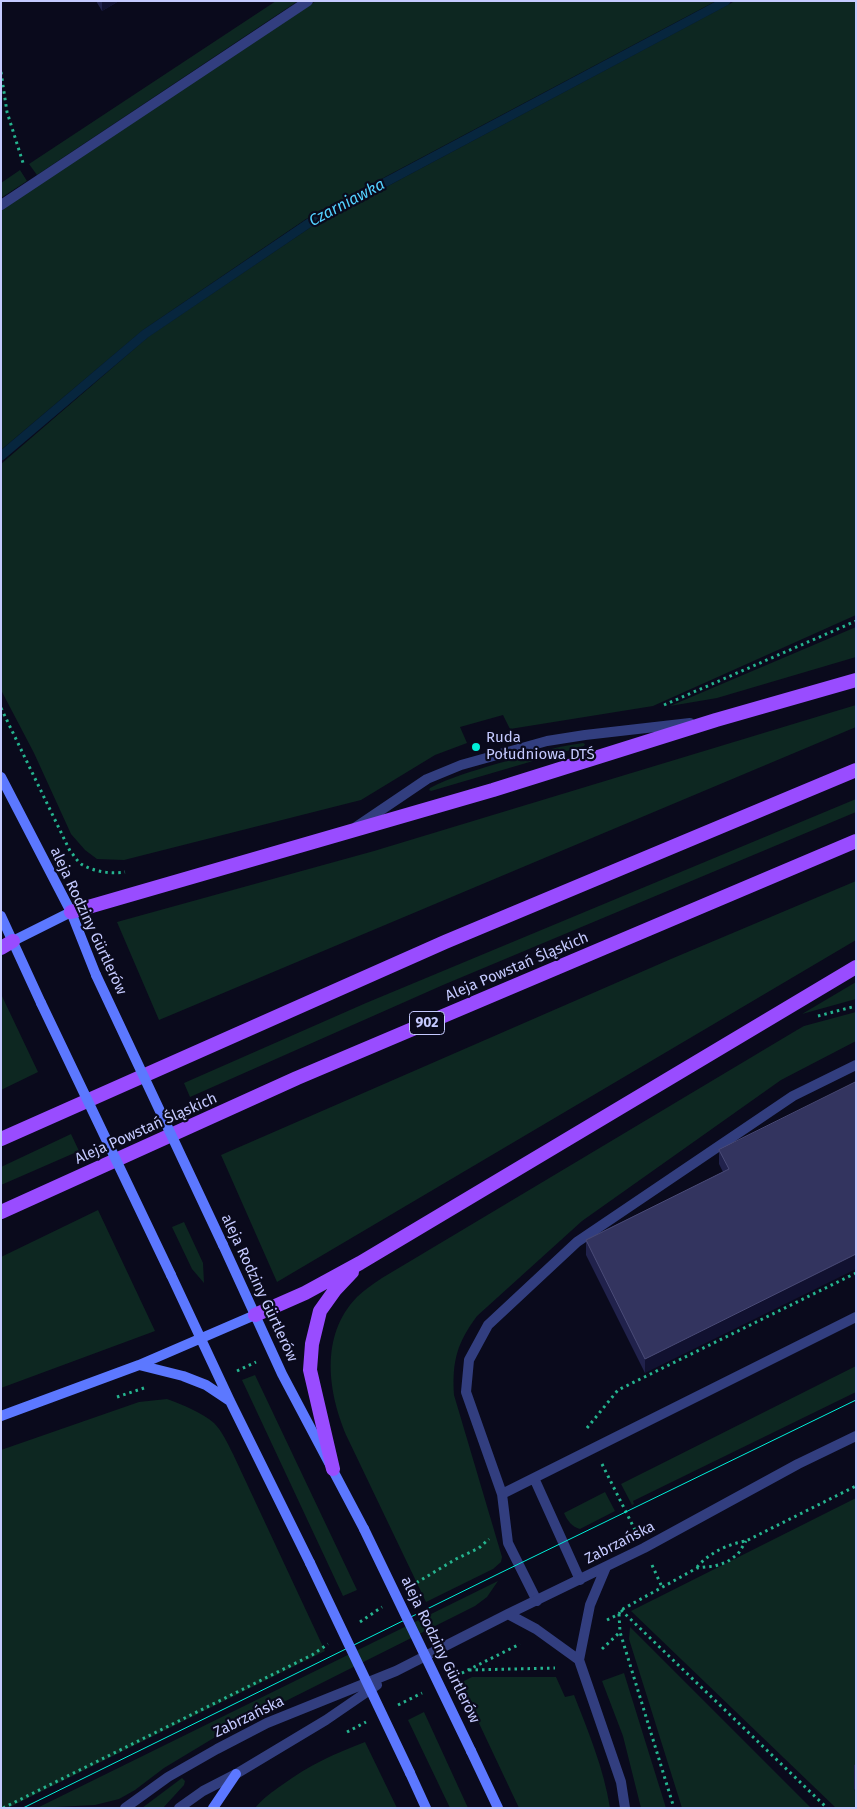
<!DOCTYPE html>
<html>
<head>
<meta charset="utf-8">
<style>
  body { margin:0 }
  #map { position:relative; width:857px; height:1809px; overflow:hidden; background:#0a0a1c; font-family:"Fira Sans",sans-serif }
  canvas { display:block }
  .frame { position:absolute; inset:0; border:2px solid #c5caff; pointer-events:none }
</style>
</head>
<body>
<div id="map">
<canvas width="857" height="1809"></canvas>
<div class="frame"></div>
</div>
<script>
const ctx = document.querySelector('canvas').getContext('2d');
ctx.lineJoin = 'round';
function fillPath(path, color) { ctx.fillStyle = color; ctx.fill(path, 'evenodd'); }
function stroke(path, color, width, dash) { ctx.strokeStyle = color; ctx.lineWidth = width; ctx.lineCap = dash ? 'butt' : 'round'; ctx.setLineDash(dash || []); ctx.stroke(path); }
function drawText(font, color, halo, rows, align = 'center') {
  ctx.font = font + ' "Fira Sans",sans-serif'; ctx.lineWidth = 4.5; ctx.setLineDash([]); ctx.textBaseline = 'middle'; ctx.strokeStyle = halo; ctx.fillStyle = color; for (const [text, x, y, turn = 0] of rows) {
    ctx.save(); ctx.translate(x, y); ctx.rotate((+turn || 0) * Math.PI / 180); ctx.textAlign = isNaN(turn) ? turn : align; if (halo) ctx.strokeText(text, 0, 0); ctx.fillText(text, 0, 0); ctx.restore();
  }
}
const green = new Path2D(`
  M276 1H298L37 175 29 164Z
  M316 1H716L306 219 143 330 1 450V208Z
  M735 1H856V615L653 706 510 729 503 715 460 727 467 743 435 755 361 800 124 860 97 859 85 850 71 834 34 753 1 690V464L148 337 311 227Z
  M20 170 27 181 1 198V183Z
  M856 627V657L717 698 670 706Z
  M856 705V727L159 1020 117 922 374 851Z
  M583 743 585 744 584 746 431 791 429 790 430 788C451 777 473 771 496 764 525 756 553 747 583 743Z
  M856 799V812L443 985 190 1097 184 1083 366 1003Z
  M856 881V940L277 1282 221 1155 671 959Z
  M856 982V999L802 1014Z
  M1 994 38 1072 1 1090Z
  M856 1012V1041L781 1080 582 1221 477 1316C457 1343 452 1361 454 1395L502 1557 501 1562 493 1569 426 1602 348 1439C328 1394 319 1336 357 1297 364 1290 373 1284 382 1278L797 1030 804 1026Z
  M71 1134 79 1151 1 1185V1167Z
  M98 1210 155 1331 1 1388V1257Z
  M184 1222 203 1263 204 1283 192 1269 172 1227Z
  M856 1366V1392L633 1501 634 1504 632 1505 621 1484Z
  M255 1375 357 1590 343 1596 242 1380Z
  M167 1399C183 1405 201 1412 214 1423 222 1431 228 1444 233 1454L325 1651 8 1808H1V1450L139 1402Z
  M605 1492 615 1511 580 1529C572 1527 567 1520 564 1513Z
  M856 1498V1788L854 1789 856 1792V1808H836L631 1611Z
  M498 1581 487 1597 475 1606 222 1733 164 1768 135 1790 119 1799 95 1805 37 1808Z
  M630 1627 811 1808H682L629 1639Z
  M624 1673 666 1808H641L623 1736 602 1681Z
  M472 1677H556L565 1697 574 1695C588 1731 604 1769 610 1808H519L460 1683Z
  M424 1712 468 1808H450L408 1720Z
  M365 1742 397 1808H255C263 1798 272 1792 282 1785 309 1765 334 1754 365 1742Z
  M182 1778 185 1781 184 1785 163 1808H142Z`);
const stream = new Path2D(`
  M1 456 145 334 309 223 726 1`);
const path = new Path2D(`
  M1 72 7 112 24 166
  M664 705 856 621
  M1 708 70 851C74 855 77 861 81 864 94 872 111 874 125 872
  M818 1016 856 1006
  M237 1371 256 1362
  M117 1397 144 1388
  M587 1428 618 1390 856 1273
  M602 1464 635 1530
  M652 1565 662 1587
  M697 1567C709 1553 728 1544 746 1541L856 1486
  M411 1586 456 1559 479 1548 489 1539
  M621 1610 827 1808
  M619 1614 620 1632 674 1808
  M607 1620 619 1614 621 1610 697 1568 715 1566 727 1562 738 1554 746 1541
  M360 1622 382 1607
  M602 1649 620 1632
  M469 1670 555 1668
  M456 1676 520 1644
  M398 1705 422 1693
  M347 1732 366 1722
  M3 1808 312 1655 328 1644`);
const service = new Path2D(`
  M1 205 308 1
  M356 827 427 779 461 765 547 741 585 735 690 723
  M534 1478 580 1580
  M502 1494 856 1317
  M537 1601 508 1543 502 1494 466 1392 469 1360 488 1325 577 1242 793 1096 856 1065`);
const tertiary = new Path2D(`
  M606 1567 590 1605 579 1660 621 1782 625 1808
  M508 1614 536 1629 579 1660
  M125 1808 168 1777 217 1749 267 1723 396 1671 508 1614 644 1548 798 1464 856 1436
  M179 1808 203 1791 236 1774 326 1720 377 1685`);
const secondary = new Path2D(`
  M1 777 71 912 96 975
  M1 916 41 1003
  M13 941 71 912
  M223 1245 282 1374 364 1529
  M171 1275 230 1401 310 1563
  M139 1365 183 1376 206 1385 230 1401
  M1 1416 139 1365 255 1315
  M471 1751 498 1808
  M410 1773 426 1808
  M213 1808 236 1774`);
const primary = new Path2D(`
  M71 912 493 790 716 720 856 680
  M1 948 13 941
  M1 1139 445 942 856 770
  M1 1212 297 1078 856 841
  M255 1315 305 1293 360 1263 856 967
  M333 1469 310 1370 312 1344 320 1311 335 1290 352 1272`);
const tram = new Path2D(`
  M23 1808 496 1575 856 1400`);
const secondaryBridge = new Path2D(`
  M96 975 223 1245
  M41 1003 171 1275
  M364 1529 471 1751
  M310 1563 410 1773`);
const wall = new Path2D(`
  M96 1H119L102 11Z
  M856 1082 645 1373 586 1255V1240L723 1172 719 1164V1150Z
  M856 1764V1792L854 1789V1765Z`);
const shadedWall = new Path2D(`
  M102 1H119L102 11Z
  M856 1254V1269L645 1373V1359Z`);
const building = new Path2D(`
  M856 1082V1254L645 1359 586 1240 729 1169 719 1150Z`);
const markers = [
  [476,747,5,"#00f0d9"]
];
const shields = [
  [427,1023,35]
];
const shieldNames = [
  ["902",427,1023]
];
const poiNames = [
  ["Ruda",486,738],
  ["Południowa DTŚ",486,755]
];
const streetNames = [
  ["aleja Rodziny Gürtlerów",88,921,65],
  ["Aleja Powstań Śląskich",517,967,-23],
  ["Aleja Powstań Śląskich",146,1129,-24],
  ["aleja Rodziny Gürtlerów",259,1288,65],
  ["Zabrzańska",620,1543,-27],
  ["aleja Rodziny Gürtlerów",440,1650,64],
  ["Zabrzańska",249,1717,-26]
];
const waterNames = [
  ["Czarniawka",347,203,-28]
];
fillPath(green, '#0d2721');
stroke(stream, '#07263e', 9);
stroke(path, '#25b48f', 3, [2.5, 4]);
stroke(service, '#323e7f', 10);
stroke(tertiary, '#323e7f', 10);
stroke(secondary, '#5c78ff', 10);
stroke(primary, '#994cff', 14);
stroke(tram, '#00f0d9', 1);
stroke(secondaryBridge, '#5c78ff', 10);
fillPath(wall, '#21224c');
fillPath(shadedWall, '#111130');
fillPath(building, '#33345f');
stroke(building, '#4a4b78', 1);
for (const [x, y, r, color] of markers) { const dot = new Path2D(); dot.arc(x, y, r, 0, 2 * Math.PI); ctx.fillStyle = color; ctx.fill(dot); stroke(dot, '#0a0a1c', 2); }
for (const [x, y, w] of shields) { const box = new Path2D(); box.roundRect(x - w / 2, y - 11.5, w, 23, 4); ctx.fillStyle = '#0a0a1c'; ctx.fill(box); stroke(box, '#c5caff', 1); }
drawText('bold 14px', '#c5caff', null, shieldNames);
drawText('15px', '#c5caff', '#0a0a1c', poiNames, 'left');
drawText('15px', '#c5caff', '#0a0a1c', streetNames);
drawText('italic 16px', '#53d1ff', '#0a0a1c', waterNames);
</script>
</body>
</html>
